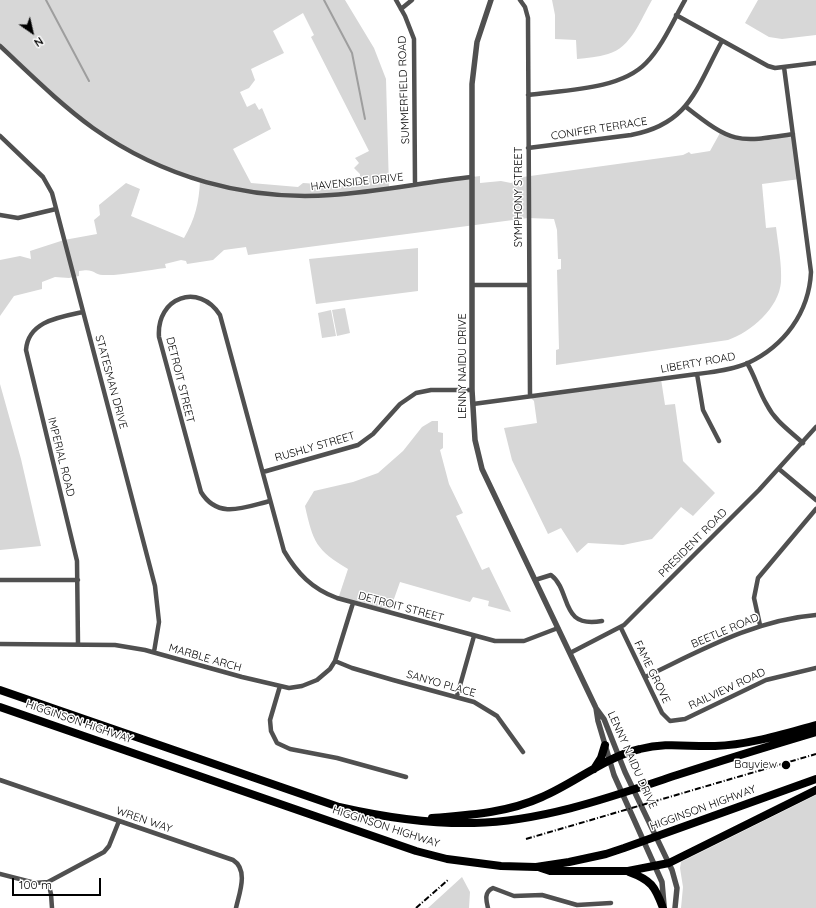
<!DOCTYPE html>
<html>
<head>
<meta charset="utf-8">
<style>
  body { margin:0 }
  #map { position:relative; width:816px; height:908px; overflow:hidden; background:#fff; font-family:Quicksand,sans-serif }
  canvas { display:block }
  .north { position:absolute; left:12px; top:12px; width:40px; height:40px; -webkit-text-stroke:3px #fff; paint-order:stroke; rotate:146deg; font-size:11px; font-weight:700; line-height:16px; text-align:center; color:#000 }
  .north::after { content:''; display:block; margin:auto; width:14px; height:18px; background:#000; clip-path:polygon(50% 0,100% 100%,50% 72%,0 100%) }
  .scale { position:absolute; left:12px; top:878px; width:89px; height:18px; box-sizing:border-box; border:2px solid #000; border-top:0; padding-left:5px; font-size:12px; line-height:14px; white-space:nowrap; color:#000; -webkit-text-stroke:3px #fff; paint-order:stroke }
</style>
</head>
<body>
<div id="map">
<canvas width="816" height="908"></canvas>
<div class="north">N</div>
<div class="scale">100 m</div>
</div>
<script>
const ctx = document.querySelector('canvas').getContext('2d');
ctx.lineJoin = 'round';
function fillPath(path, color) { ctx.fillStyle = color; ctx.fill(path, 'evenodd'); }
function stroke(path, color, width, dash) { ctx.strokeStyle = color; ctx.lineWidth = width; ctx.lineCap = dash ? 'butt' : 'round'; ctx.setLineDash(dash || []); ctx.stroke(path); }
function drawText(font, color, halo, rows, align = 'center') {
  ctx.font = font + ' Quicksand,sans-serif'; ctx.lineWidth = 3; ctx.setLineDash([]); ctx.textBaseline = 'middle'; ctx.strokeStyle = halo; ctx.fillStyle = color; for (const [text, x, y, turn = 0] of rows) {
    ctx.save(); ctx.translate(x, y); ctx.rotate((+turn || 0) * Math.PI / 180); ctx.textAlign = isNaN(turn) ? turn : align; if (halo) ctx.strokeText(text, 0, 0); ctx.fillText(text, 0, 0); ctx.restore();
  }
}
const green = new Path2D(`
  M0 0H345L374 48 386 79 389 188 480 176V183L501 181 511 183 523 177 683 155 689 152 691 154 710 151 720 133 736 139 793 135 800 179 762 184 766 228 776 227C778 244 782 264 781 282 779 308 751 332 728 340L556 365V350L559 349 557 270 561 269V259H558L557 230 554 219 528 218 248 255 246 247 224 250 213 260 187 264 186 261 181 260 165 264 166 268C147 270 120 276 103 275 92 274 95 268 79 271V276L69 278 55 277 42 282V289L14 296 0 316V260L20 256 31 259 30 251 64 240 97 234 94 220 100 215 99 205 126 183 140 189 131 216 184 238C195 219 199 203 200 181L159 166 92 127 0 46ZM303 13 314 35 311 37 369 151 355 158 359 163 354 168 360 174V181L319 184 303 183 298 187 251 183 233 149 271 129 262 108 259 110 255 103 247 107 240 92 249 88 255 80 251 69 284 53 273 31Z
  M552 0H652C641 19 631 48 608 54 598 57 587 58 577 59L576 40 555 39V15Z
  M758 0H816V35L782 39 769 37 745 23Z
  M418 248V291L316 304 309 259Z
  M345 308 350 333 337 336 332 310Z
  M331 310 336 336 322 338 318 313Z
  M661 379 665 405 675 404 683 461 715 493 693 516 681 507 652 539 623 545 588 543 577 553 561 528 548 534 512 460 504 428 537 423 534 401 530 397Z
  M0 384 21 459 41 546 0 550Z
  M432 421H438V432L443 433V448L440 450 449 484 463 513 456 516 482 570 489 567 511 612 488 606 489 601 473 597 470 602 400 582 389 613 338 599 348 569C316 550 313 542 305 506L314 491 353 482 378 473 403 451 422 427Z
  M816 795V908H681L683 887 680 868 681 862Z
  M462 877 470 892 469 908H428Z`);
const stream = new Path2D(`
  M46 0 89 81
  M324 0 352 53 365 119`);
const minor = new Path2D(`
  M396 0 405 16 414 39 415 184
  M520 0 525 7 528 18 530 396
  M401 9 412 0
  M676 15 768 66 775 68 816 63
  M0 46C30 74 60 104 93 128 162 177 246 201 331 195 378 192 425 182 472 177
  M528 95C564 90 620 90 646 63 662 47 674 19 685 0
  M686 107C732 143 736 143 793 134
  M0 136 43 177 52 193 155 586 159 622 154 652
  M528 148 631 135C690 124 696 88 722 41
  M0 215 18 218 56 209
  M473 285H528
  M747 363C755 376 759 392 767 405 775 421 790 431 803 443
  M697 374 703 410 719 441
  M473 404 697 374C713 372 732 370 748 363 784 346 809 313 811 272L784 67
  M779 469 816 500
  M263 472 358 445 373 434 400 404 416 393 431 390H472
  M270 501C245 507 218 520 201 492L159 337C156 297 199 282 220 315L284 551C297 573 312 589 337 598L495 641H524L558 628
  M0 580H78
  M535 580 551 575C572 591 559 629 602 621
  M760 625 754 598 758 578 816 509
  M621 628 662 713 670 721 685 719 766 680 816 668
  M0 644 115 645 145 650 242 677 289 688 302 686 317 680 330 669 335 661 353 603
  M78 644 77 561 26 350C28 321 60 317 83 312
  M570 653 624 625 759 490 816 427
  M335 661 352 668 393 680 474 702 497 716 523 752
  M645 677C700 651 754 620 816 615
  M280 686 270 720 271 731 277 743 290 749 337 758 406 777
  M457 696 474 636
  M0 780 233 860C249 870 239 894 236 908
  M0 874 35 883 48 882 104 852 109 846 119 821
  M48 882 51 894 52 908
  M488 908C486 900 484 892 493 888L514 896 542 895 577 905 611 903`);
const tertiary = new Path2D(`
  M491 0 477 42 472 84V390L475 440 482 469 596 708 604 719 625 772 672 870 677 888 675 908
  M596 708 598 721 614 775 662 882 664 905`);
const trunk = new Path2D(`
  M0 690 339 807C383 817 428 824 474 823 544 821 611 797 677 775 723 760 769 746 816 732
  M0 707 416 851 447 859 501 866 536 867 569 862 606 854 624 848 816 779
  M594 769 601 758 605 745
  M432 818C469 815 507 813 542 797 575 783 605 757 640 749 667 742 688 747 715 746 749 745 783 734 816 725
  M541 868 550 871H628L669 863 816 790
  M629 872C651 880 655 886 663 908`);
const rail = new Path2D(`
  M526 839 816 754
  M416 908 448 880`);
const markers = [
  [786,765,5,"#000"]
];
const streetNames = [
  ["SUMMERFIELD ROAD",404,90,-92],
  ["CONIFER TERRACE",599,129,-9],
  ["HAVENSIDE DRIVE",357,182,-6],
  ["SYMPHONY STREET",519,197,-90],
  ["LIBERTY ROAD",698,363,-10],
  ["LENNY NAIDU DRIVE",463,366,-90],
  ["DETROIT STREET",180,380,76],
  ["STATESMAN DRIVE",111,382,75],
  ["RUSHLY STREET",315,447,-16],
  ["IMPERIAL ROAD",61,457,76],
  ["PRESIDENT ROAD",693,543,-45],
  ["DETROIT STREET",401,607,15],
  ["BEETLE ROAD",725,631,-23],
  ["MARBLE ARCH",205,658,16],
  ["FAME GROVE",652,672,64],
  ["SANYO PLACE",441,684,16],
  ["RAILVIEW ROAD",727,689,-25],
  ["HIGGINSON HIGHWAY",79,722,19],
  ["LENNY NAIDU DRIVE",632,760,66],
  ["HIGGINSON HIGHWAY",703,808,-20],
  ["WREN WAY",144,820,19],
  ["HIGGINSON HIGHWAY",386,827,18]
];
const poiNames = [
  ["Bayview",777,765]
];
fillPath(green, '#d7d7d7');
stroke(stream, '#9e9e9e', 2);
stroke(minor, '#505050', 4.5);
stroke(tertiary, '#505050', 5.5);
stroke(trunk, '#000', 8);
stroke(rail, '#000', 2, [6, 2, 1, 2]);
for (const [x, y, r, color] of markers) { const dot = new Path2D(); dot.arc(x, y, r, 0, 2 * Math.PI); ctx.fillStyle = color; ctx.fill(dot); stroke(dot, '#fff', 1.5); }
drawText('11px', '#000', '#fff', streetNames);
drawText('11px', '#000', '#fff', poiNames, 'right');
</script>
</body>
</html>
